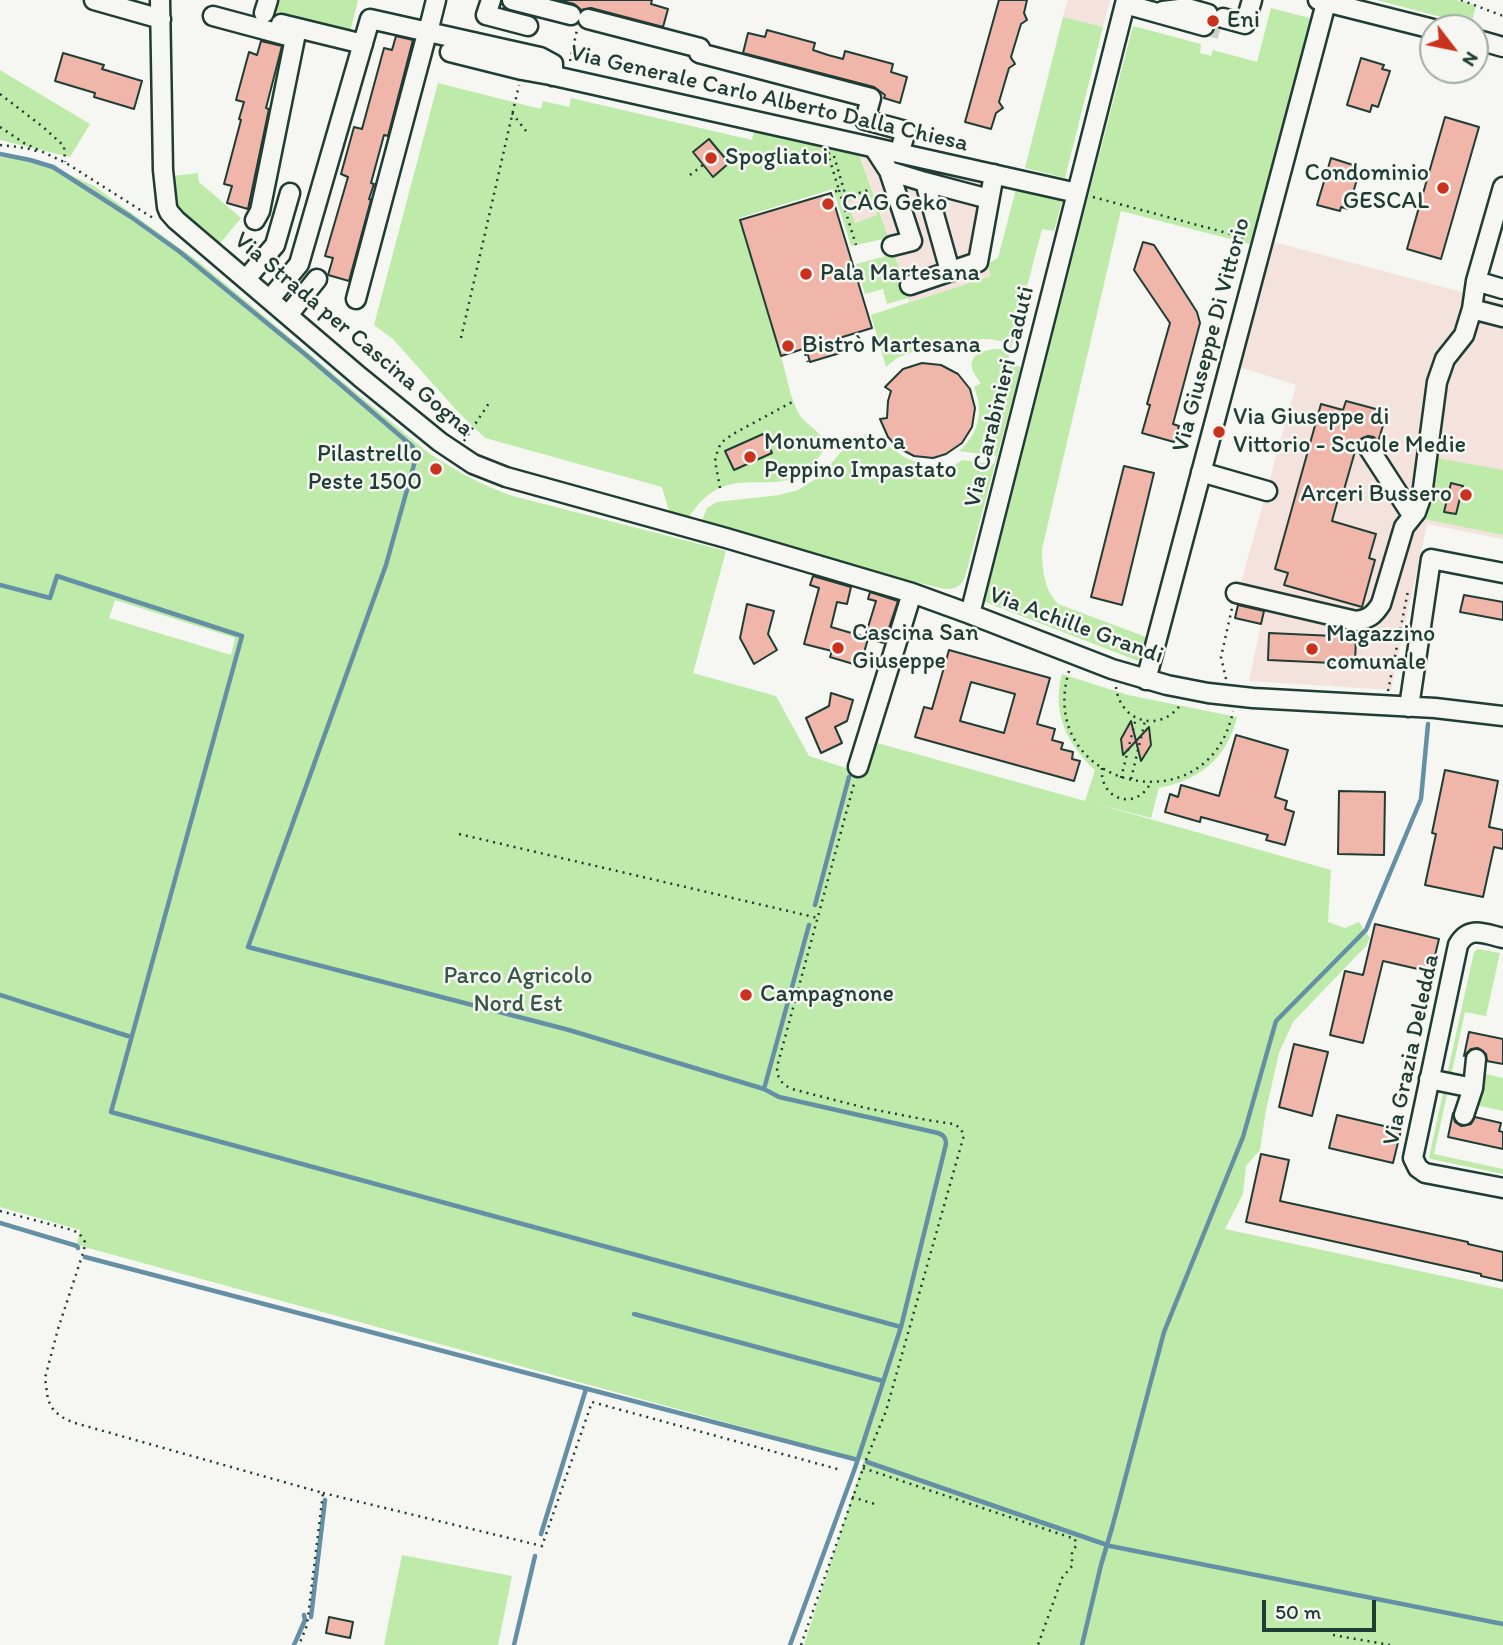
<!DOCTYPE html>
<html>
<head>
<meta charset="utf-8">
<style>
  body { margin:0 }
  #map { position:relative; width:1503px; height:1645px; overflow:hidden; background:#f6f6f2; font-family:Itim,sans-serif }
  canvas { display:block }
  .north { position:absolute; left:1419px; top:14px; width:70px; height:70px; box-sizing:border-box; background:#f6f6f2; border:2px solid #a0aca6; border-radius:50%; rotate:122deg; font-size:19px; font-weight:700; line-height:28px; text-align:center; color:#1f3d34 }
  .north::after { content:''; display:block; margin:auto; width:24px; height:32px; background:#c8321e; clip-path:polygon(50% 0,100% 100%,50% 72%,0 100%) }
  .scale { position:absolute; left:1262px; top:1600px; width:114px; height:32px; box-sizing:border-box; border:4px solid #1f3d34; border-top:0; padding-left:9px; font-size:21px; line-height:24px; white-space:nowrap; color:#1f3d34; -webkit-text-stroke:5px #f6f6f2; paint-order:stroke }
</style>
</head>
<body>
<div id="map">
<canvas width="1503" height="1645"></canvas>
<div class="north">N</div>
<div class="scale">50 m</div>
</div>
<script>
const ctx = document.querySelector('canvas').getContext('2d');
ctx.lineJoin = 'round';
function fillPath(path, color) { ctx.fillStyle = color; ctx.fill(path, 'evenodd'); }
function stroke(path, color, width, dash) { ctx.strokeStyle = color; ctx.lineWidth = width; ctx.lineCap = dash ? 'butt' : 'round'; ctx.setLineDash(dash || []); ctx.stroke(path); }
function drawText(font, color, halo, rows, align = 'center') {
  ctx.font = font + ' Itim,sans-serif'; ctx.lineWidth = 5; ctx.setLineDash([]); ctx.textBaseline = 'middle'; ctx.strokeStyle = halo; ctx.fillStyle = color; for (const [text, x, y, turn = 0] of rows) {
    ctx.save(); ctx.translate(x, y); ctx.rotate((+turn || 0) * Math.PI / 180); ctx.textAlign = isNaN(turn) ? turn : align; if (halo) ctx.strokeText(text, 0, 0); ctx.fillText(text, 0, 0); ctx.restore();
  }
}
const built = new Path2D(`
  M1068 0H1110L1103 27 1063 17Z
  M860 154 1002 186 988 250 984 254 991 276 911 302Z
  M869 195 877 215 855 223 848 202Z
  M1274 242 1503 303V539L1427 524 1391 690 1249 681 1267 597 1239 590 1296 385 1240 367Z`);
const green = new Path2D(`
  M274 0H358L349 36 270 14Z
  M1377 0H1456L1476 5 1471 25Z
  M1271 8 1313 19 1250 244 1121 211 1042 549C1042 569 1044 589 1058 604L1146 637 1138 661 985 602 1087 201 1133 26 1201 44 1200 53 1211 56 1213 50 1257 62Z
  M1063 17 1103 27 1065 178 1025 168Z
  M0 70 90 124 70 157 0 140Z
  M438 83 541 109 543 101 569 107 571 98 752 140 756 123 857 148 911 302 991 276 987 264 998 258 1016 189 1062 201 1054 231 1042 229 1008 360 1005 363 1021 367 965 577C960 587 956 589 945 589L869 571 670 514 662 487 485 438 459 413 393 339 374 325ZM833 189 851 246 888 238 894 254 856 264 865 294 883 289 887 304 908 298 910 302 871 315 886 367 897 358 912 352 929 350 954 352 981 339H989L1011 343 1009 350C997 347 968 350 972 368 973 373 978 379 981 383L974 387C984 411 979 434 959 451L996 456 994 464 962 460 949 469 937 470 906 458 874 437 866 435 859 437 850 442 819 477 798 490 779 495 717 502 707 508 701 523 688 519C696 505 707 493 722 487 757 474 782 495 813 464 817 459 824 453 824 446 824 433 808 426 801 417 791 402 786 374 781 356L806 348 810 362 840 353 836 339 872 328 831 193 741 220 739 218ZM869 195 877 215 855 223 848 202ZM764 435 772 452 733 469 726 452Z
  M0 157 38 160 94 186 199 262 426 451C454 470 481 485 513 496L726 551 693 673 776 696 809 756 867 775 877 743 1085 801 1095 770C1068 746 1051 712 1062 674L1128 695 1237 717C1227 758 1200 780 1159 788L1151 818 1093 803 1331 870 1328 922 1345 928 1359 922 1370 938 1366 946 1293 1022 1279 1053 1266 1110 1260 1150 1246 1166 1243 1194 1225 1229 1503 1289V1645H804L864 1460 77 1245 80 1230 0 1207ZM115 600 235 638 231 655 109 618Z
  M198 173 199 182 241 218 218 246 180 211 178 205 173 176Z
  M1438 458 1503 470V535L1424 519Z
  M1478 949 1500 953 1486 1016 1465 1012 1434 1154 1503 1169V1174L1431 1159 1429 1157 1474 952Z
  M1482 1073 1503 1078V1111L1475 1105Z
  M402 1555 512 1576 498 1645H384Z`);
const stream = new Path2D(`
  M0 154 30 160 53 167 131 217 180 252 306 355 412 446 417 454 386 565 248 947 569 1030 764 1089 779 1097 938 1133C944 1135 946 1138 946 1144L901 1327 855 1468 790 1645
  M0 585 50 598 57 576 242 636 111 1112 901 1327
  M815 905 849 777
  M0 995 131 1037
  M764 1089 809 925
  M0 1223 77 1246 78 1248
  M85 1257 858 1460
  M634 1314 883 1381
  M867 1462 1110 1546 1503 1624
  M541 1534 586 1389
  M311 1617 325 1500
  M294 1645 305 1620 304 1615
  M514 1645 535 1556
  M1082 1645 1101 1565 1112 1528 1164 1332 1243 1137 1276 1021 1366 930 1421 799 1428 724`);
const building = new Path2D(`
  M558 0H652L651 4 668 9 663 27 591 8 581 10 574 4Z
  M999 0H1027L1024 13 1027 20 1021 24 1011 57 1015 64 1009 68 999 102 1003 108 996 113 991 129 965 122Z
  M767 30 815 43 813 50 828 55 843 59 845 51 893 64 891 72 907 77 900 103 884 98 885 95 874 87 743 53 748 33 765 37Z
  M396 36 413 40 388 136 384 135 371 183 374 184 369 199 371 200 349 281 328 275 333 258 325 256 348 177 341 174 354 127 362 129 384 48 392 50Z
  M261 41 282 46 266 108 269 109 248 209 227 203 232 186 224 184 241 120 239 119 244 102 236 100 249 52 257 55Z
  M63 53 104 65 102 69 142 81 134 109 94 97 95 93 55 81Z
  M1361 58 1384 65 1382 69 1390 71 1378 107 1372 105 1370 112 1347 105Z
  M1445 117 1479 127 1441 259 1407 249Z
  M709 139 729 163 713 177 693 152Z
  M1331 158 1353 165 1352 171 1359 173 1348 209 1341 207 1340 211 1317 205Z
  M831 193 872 328 836 339 840 353 810 362 806 348 781 356 740 220Z
  M1143 242 1154 245 1197 312 1200 323 1173 424 1179 426 1174 442 1142 433 1150 405 1147 404 1170 323 1134 270Z
  M922 363 941 365 958 374 970 389 975 408 972 427 962 443 946 454 933 458 914 456 897 447 888 437 880 419 887 418 888 401 891 391 885 387 903 369Z
  M1346 401 1387 412 1378 442 1374 437 1368 436 1358 441 1341 500 1338 499 1332 521 1376 534 1369 558 1375 560 1362 607 1284 585 1288 573 1275 569 1321 404 1343 410Z
  M763 434 772 453 734 470 725 451Z
  M1124 466 1154 473 1122 605 1091 597Z
  M1451 483 1463 486 1456 514 1444 512Z
  M813 576 851 587 847 604 837 602 831 627 865 637 876 601 868 599 870 592 898 601 884 643 868 639 860 666 830 657 832 651 804 644 819 588 810 585Z
  M1464 595 1503 602V620L1460 612Z
  M747 604 774 611 768 634 777 650 754 664 740 638Z
  M1238 605 1264 611 1261 624 1235 618Z
  M1269 633 1356 637 1355 664 1268 660Z
  M949 650 1050 678 1037 724 1055 729 1052 740 1063 743 1061 749 1073 752 1072 759 1080 761 1074 781 915 737 924 707 932 709ZM971 682 1015 694 1004 733 960 721Z
  M831 693 853 700 847 721 835 727 842 743 821 753 806 718 829 706Z
  M1131 721 1136 741 1123 755 1121 739Z
  M1149 727 1151 745 1141 761 1136 741Z
  M1236 735 1288 750 1275 797 1287 801 1285 809 1294 812 1285 845 1266 840 1268 835 1201 817 1200 822 1165 812 1170 794 1178 797 1181 785 1219 796Z
  M1445 770 1498 781 1489 827 1503 830V849L1494 847 1483 897 1425 885 1436 834 1432 833Z
  M1339 791 1385 792 1384 855 1338 854Z
  M1375 924 1439 939 1431 972 1383 961 1363 1043 1330 1035 1345 971 1363 975Z
  M1469 1032 1503 1039V1064L1487 1061 1486 1054 1478 1048 1471 1049 1464 1056Z
  M1294 1044 1328 1052 1312 1116 1279 1107Z
  M1453 1113 1455 1122 1461 1126 1471 1124 1475 1117 1501 1123 1499 1131 1503 1132V1149L1448 1137Z
  M1337 1115 1401 1130 1393 1163 1329 1148Z
  M1261 1154 1289 1160 1280 1201 1468 1242V1244L1503 1252V1281L1481 1276V1274L1246 1222Z
  M329 1617 353 1622 350 1638 326 1633Z`);
const minorTunnel = new Path2D(`
  M1204 26 1220 30`);
const path = new Path2D(`
  M1461 0 1503 16
  M570 61 577 30
  M0 94 43 127 64 146 65 162
  M512 113 526 131
  M0 127 24 143 66 163 153 218
  M0 145 26 148 40 152
  M830 153 828 154 839 190 834 192
  M834 156 846 197 872 189
  M690 175 703 165
  M839 190 856 245
  M1093 197 1246 238
  M461 338 519 85
  M836 339H839L844 351
  M806 348 804 350 808 362
  M464 441 491 400
  M720 488 715 461 718 449 722 442 733 434 794 401
  M1069 671C1034 787 1209 830 1233 711
  M1226 679 1221 657 1232 608
  M1116 687C1120 722 1160 734 1181 704
  M1388 691 1408 591
  M1102 768C1099 800 1137 812 1151 782
  M1121 778 1136 718
  M1131 779 1145 721
  M459 834 818 918
  M0 1211 72 1230 79 1233 85 1242 84 1250 58 1329 45 1378 48 1400 54 1411 65 1419 75 1423 323 1493 307 1625 299 1645
  M863 1468 1075 1539 1076 1546 1072 1552V1566L1062 1578 1038 1645
  M323 1493 542 1546 592 1402 841 1470
  M852 1497 878 1505
  M1333 1635 1390 1645
  M801 1645 866 1460 886 1411 964 1135 960 1128 954 1124 927 1120 866 1108 792 1089C782 1084 777 1079 777 1067L854 784`);
const minor = new Path2D(`
  M94 0 161 19
  M160 0 163 170 167 207 169 212 176 220 360 377 440 442 473 464 506 477 726 538 912 593 970 614 1112 669 1167 685 1208 693 1253 698 1435 708 1503 716
  M491 0 486 15 528 26
  M512 0 571 15
  M1318 0 1433 29
  M1125 4 1204 26
  M1163 11 1187 8 1208 14
  M264 13 268 0
  M213 16 295 38 260 211 255 220
  M1223 18 1245 24 1252 0
  M588 19 700 48 699 53 871 98 865 120 906 131 902 144
  M281 24 363 44
  M429 28 436 0
  M1475 39 1503 47
  M450 52 522 70 550 75 1077 193
  M874 148 889 171 925 182 989 199
  M889 171 912 241 892 246
  M925 182 950 271
  M1503 187 1476 281 1503 289
  M246 279 275 245 290 193
  M910 285 978 262 994 174
  M270 299 299 264 370 19 540 57 553 64V76
  M356 299 426 37
  M1472 309 1503 317
  M288 315 317 279
  M1368 447 1412 515
  M1201 472 1267 491
  M1236 593 1356 621C1369 619 1374 615 1381 604L1404 527 1416 512 1422 495 1437 382 1445 359 1464 335 1472 309 1476 281
  M970 614 1126 0
  M1146 680 1326 3
  M1409 707 1431 559 1503 573
  M858 767 912 593
  M1503 938C1485 934 1469 925 1458 945L1413 1158 1418 1168 1425 1173 1503 1188
  M1429 1079 1473 1088
  M1464 1115 1473 1088 1476 1059`);
const markers = [
  [1213,21,7,"#c8321e"],
  [711,158,7,"#c8321e"],
  [1443,188,7,"#c8321e"],
  [828,204,7,"#c8321e"],
  [806,274,7,"#c8321e"],
  [788,346,7,"#c8321e"],
  [1219,432,7,"#c8321e"],
  [750,457,7,"#c8321e"],
  [436,469,7,"#c8321e"],
  [1466,495,7,"#c8321e"],
  [838,648,7,"#c8321e"],
  [1312,649,7,"#c8321e"],
  [746,995,7,"#c8321e"]
];
const poiNames = [
  ["Eni",1227,21],
  ["Spogliatoi",725,158],
  ["Condominio",1429,174,"right"],
  ["GESCAL",1429,202,"right"],
  ["CAG Geko",842,204],
  ["Pala Martesana",820,274],
  ["Bistrò Martesana",802,346],
  ["Via Giuseppe di",1233,418],
  ["Vittorio - Scuole Medie",1233,446],
  ["Monumento a",764,443],
  ["Peppino Impastato",764,471],
  ["Pilastrello",422,455,"right"],
  ["Peste 1500",422,483,"right"],
  ["Arceri Bussero",1452,495,"right"],
  ["Cascina San",852,634],
  ["Giuseppe",852,662],
  ["Magazzino",1326,635],
  ["comunale",1326,663],
  ["Campagnone",760,995]
];
const streetNames = [
  ["Via Generale Carlo Alberto Dalla Chiesa",769,99,13],
  ["Via Strada per Cascina Gogna",353,335,40],
  ["Via Giuseppe Di Vittorio",1212,335,-75],
  ["Via Carabinieri Caduti",1000,397,-76],
  ["Via Achille Grandi",1076,626,20],
  ["Via Grazia Deledda",1412,1050,-78]
];
const parkNames = [
  ["Parco Agricolo",518,977],
  ["Nord Est",518,1005]
];
fillPath(built, '#f4e3dc');
fillPath(green, '#beeba9');
stroke(stream, '#658fa4', 4.5);
fillPath(building, '#efb6a9');
stroke(building, '#1f3d34', 2);
stroke(minorTunnel, '#cbd1cc', 18, [18, 9]);
stroke(minor, '#1f3d34', 23);
stroke(path, '#1f3d34', 2.5, [2, 5]);
stroke(minor, '#f6f6f2', 18);
for (const [x, y, r, color] of markers) { const dot = new Path2D(); dot.arc(x, y, r, 0, 2 * Math.PI); ctx.fillStyle = color; ctx.fill(dot); stroke(dot, '#f6f6f2', 2.5); }
drawText('24px', '#1f3d34', '#f6f6f2', poiNames, 'left');
drawText('24px', '#1f3d34', '#f6f6f2', streetNames);
drawText('24px', '#375746', '#f6f6f2', parkNames);
</script>
</body>
</html>
